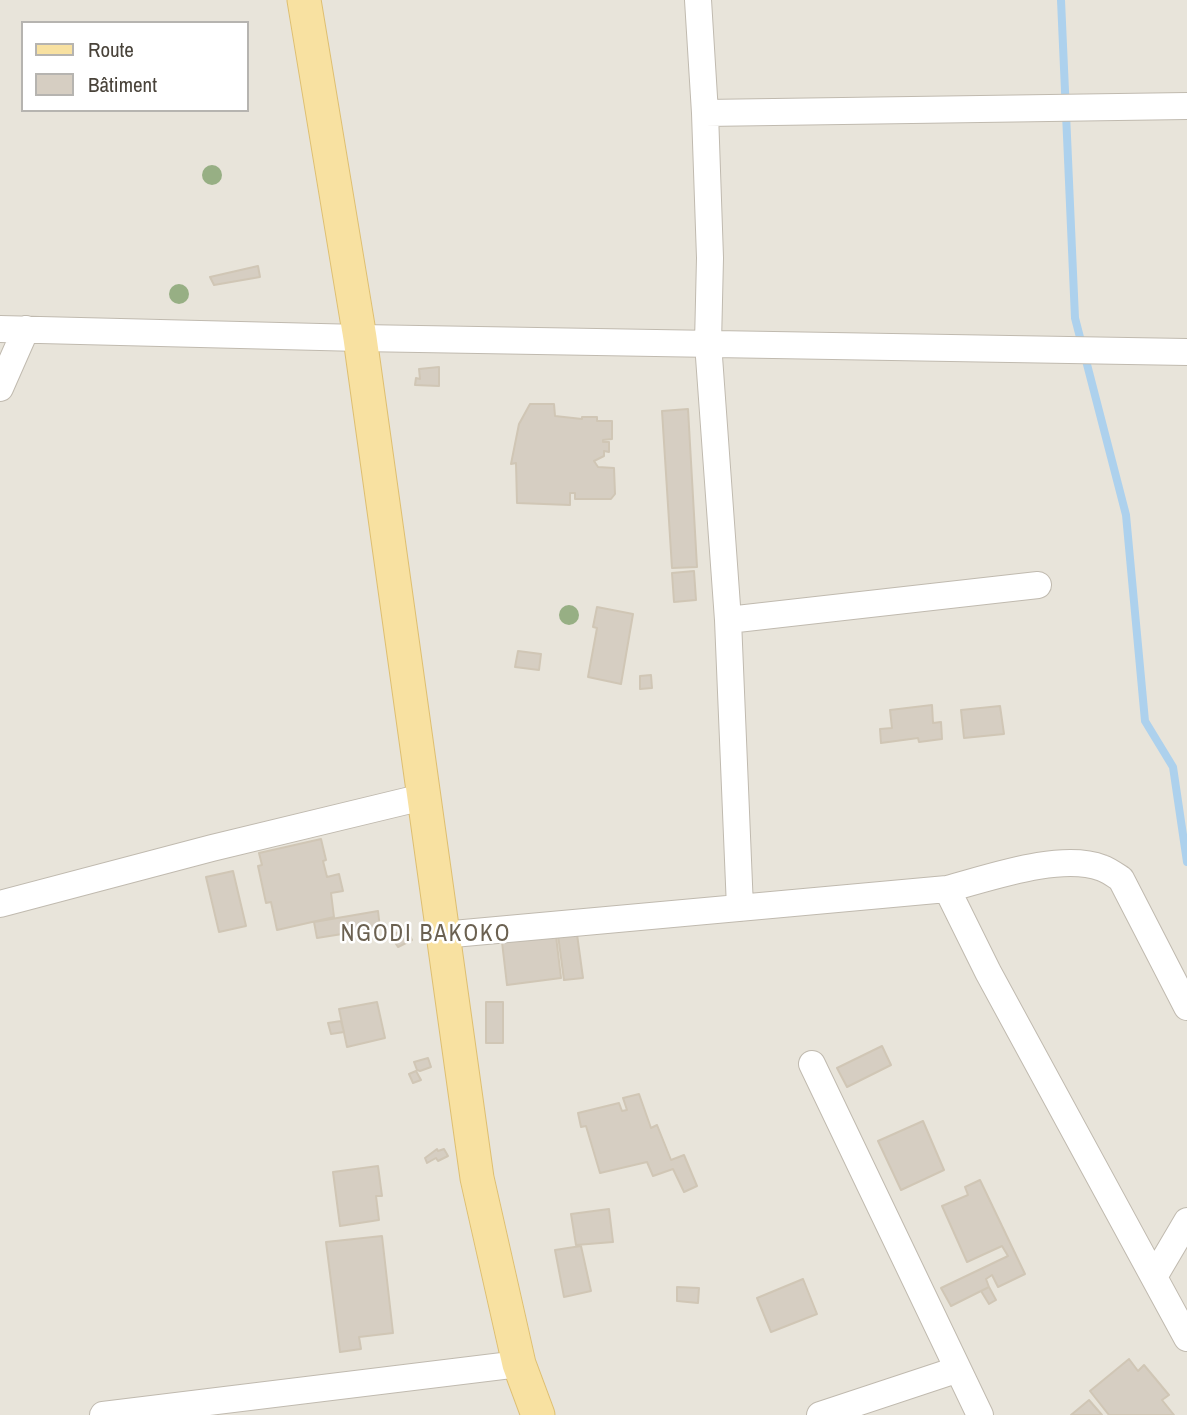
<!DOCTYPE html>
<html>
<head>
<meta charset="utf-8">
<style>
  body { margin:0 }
  #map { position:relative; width:1187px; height:1415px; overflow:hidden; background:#f5f2ec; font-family:"Archivo Narrow",sans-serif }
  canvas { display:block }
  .legend { position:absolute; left:21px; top:21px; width:228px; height:91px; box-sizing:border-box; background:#fff; border:2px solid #b6b4b0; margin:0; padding:9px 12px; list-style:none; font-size:21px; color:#49433a }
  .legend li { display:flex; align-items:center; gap:14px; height:35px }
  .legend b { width:35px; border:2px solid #b6b4b0 }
</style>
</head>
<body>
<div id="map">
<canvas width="1187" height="1415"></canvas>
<ul class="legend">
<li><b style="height:9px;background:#f8e1a1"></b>Route</li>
<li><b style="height:19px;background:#d6cec2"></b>Bâtiment</li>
</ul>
</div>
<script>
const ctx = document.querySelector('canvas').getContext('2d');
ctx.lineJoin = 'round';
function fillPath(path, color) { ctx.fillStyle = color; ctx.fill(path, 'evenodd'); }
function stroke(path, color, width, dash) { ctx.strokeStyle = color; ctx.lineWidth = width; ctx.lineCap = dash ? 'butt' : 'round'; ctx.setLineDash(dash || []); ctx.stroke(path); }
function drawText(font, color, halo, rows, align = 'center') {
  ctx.font = font + ' "Archivo Narrow",sans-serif'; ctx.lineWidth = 5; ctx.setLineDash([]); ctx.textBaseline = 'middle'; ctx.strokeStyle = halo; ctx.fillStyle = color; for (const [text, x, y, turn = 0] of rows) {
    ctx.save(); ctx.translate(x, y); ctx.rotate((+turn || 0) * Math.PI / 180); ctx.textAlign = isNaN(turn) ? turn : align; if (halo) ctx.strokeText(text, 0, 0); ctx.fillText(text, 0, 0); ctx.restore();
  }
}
const residential = new Path2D(`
  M0 0H1187V1415H0ZM23 23H247V110H23Z`);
const stream = new Path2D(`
  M1061 0 1075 318 1126 515 1145 721 1173 767 1187 862`);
const building = new Path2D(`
  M258 266 260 277 214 285 210 277Z
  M439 367V386L415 385 416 378 420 379 419 369Z
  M530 404H554L555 416 582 419V417H597V421H612V439L603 440V442H609V452L604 451V456L594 461 598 467 614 468 615 494 611 499H575V493H570V505L517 503 516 463 511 464 519 424Z
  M688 409 697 567 672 568 662 411Z
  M694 571 696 600 674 602 672 573Z
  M597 607 633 614 621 684 588 677 597 628 593 627Z
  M518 651 541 654 539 670 515 667Z
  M651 675 652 688 640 689V676Z
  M932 705 933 723 941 722 942 739 919 742 918 738 881 743 880 729 892 728 890 710Z
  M1000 706 1004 734 964 738 961 710Z
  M321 839 326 860 323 861 327 877 339 874 343 891 331 893 334 917 277 930 271 902 266 903 258 866 262 865 259 853Z
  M233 871 246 926 219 932 206 877Z
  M378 911 380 928 317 938 314 922Z
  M576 927 583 978 564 980 558 935Z
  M406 928 412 940 398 947 391 936Z
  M556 936 561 978 507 985 502 942Z
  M377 1002 385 1038 347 1047 339 1009Z
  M486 1002H503V1043H486Z
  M341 1021 344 1032 331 1034 328 1023Z
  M882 1046 891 1065 847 1087 837 1068Z
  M428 1058 431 1067 420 1071 417 1070 414 1062Z
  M416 1071 421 1080 413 1083 409 1074Z
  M639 1094 651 1128 657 1125 671 1160 684 1155 697 1186 684 1192 673 1169 653 1176 647 1162 600 1173 586 1126 581 1127 578 1113 619 1103 622 1111 627 1110 623 1098Z
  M923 1121 944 1170 901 1190 878 1141Z
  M437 1149 438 1151 444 1149 448 1156 438 1161 436 1158 427 1163 425 1158Z
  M378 1166 382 1196H376L379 1220 340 1226 333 1172Z
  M980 1180 1025 1274 998 1287 992 1275 986 1279 989 1287 951 1306 941 1288 1008 1256 1002 1246 967 1262 942 1206 968 1195 965 1187Z
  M609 1209 613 1242 576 1245 571 1214Z
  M382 1236 393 1333 359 1337 361 1349 340 1352 326 1242Z
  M581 1246 591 1291 564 1297 555 1250Z
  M803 1279 817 1314 771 1332 757 1298Z
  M677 1287 699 1288 698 1303 677 1301Z
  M989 1287 996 1300 989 1304 981 1291Z
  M1129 1359 1138 1371 1144 1365 1169 1395 1162 1400 1174 1415H1109L1090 1391Z
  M1089 1400 1102 1415H1071Z`);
const minor = new Path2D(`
  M698 0 705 113 710 258 708 343 728 620 740 908
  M705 113 1187 106
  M0 329 360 338 1187 352
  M0 388 26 329
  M728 620 1038 585
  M947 889 988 972 1187 1338
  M0 904 212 848 423 797
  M442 935 947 889C989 878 1061 852 1102 868 1108 870 1115 875 1121 879L1187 1007
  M812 1064 980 1415
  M1154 1277 1187 1221
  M103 1415 519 1364
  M820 1415 956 1370`);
const major = new Path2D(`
  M304 0 360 338 477 1178 519 1364 538 1415`);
const trees = [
  [212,175],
  [179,294],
  [569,615]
];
const quarterNames = [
  ["NGODI BAKOKO",426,935]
];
fillPath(residential, '#e8e4da');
stroke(stream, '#add1ed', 8);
fillPath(building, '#d6cec2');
stroke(building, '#d0c6b5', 2);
stroke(minor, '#c0baaf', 28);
stroke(major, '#debf71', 35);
stroke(minor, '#fff', 26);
stroke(major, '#f8e1a1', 33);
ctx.fillStyle = '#97af84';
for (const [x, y] of trees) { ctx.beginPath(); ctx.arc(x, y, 10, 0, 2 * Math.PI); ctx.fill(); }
ctx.letterSpacing = '2px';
drawText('23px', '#6b6151', '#fff', quarterNames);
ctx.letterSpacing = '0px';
</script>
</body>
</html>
